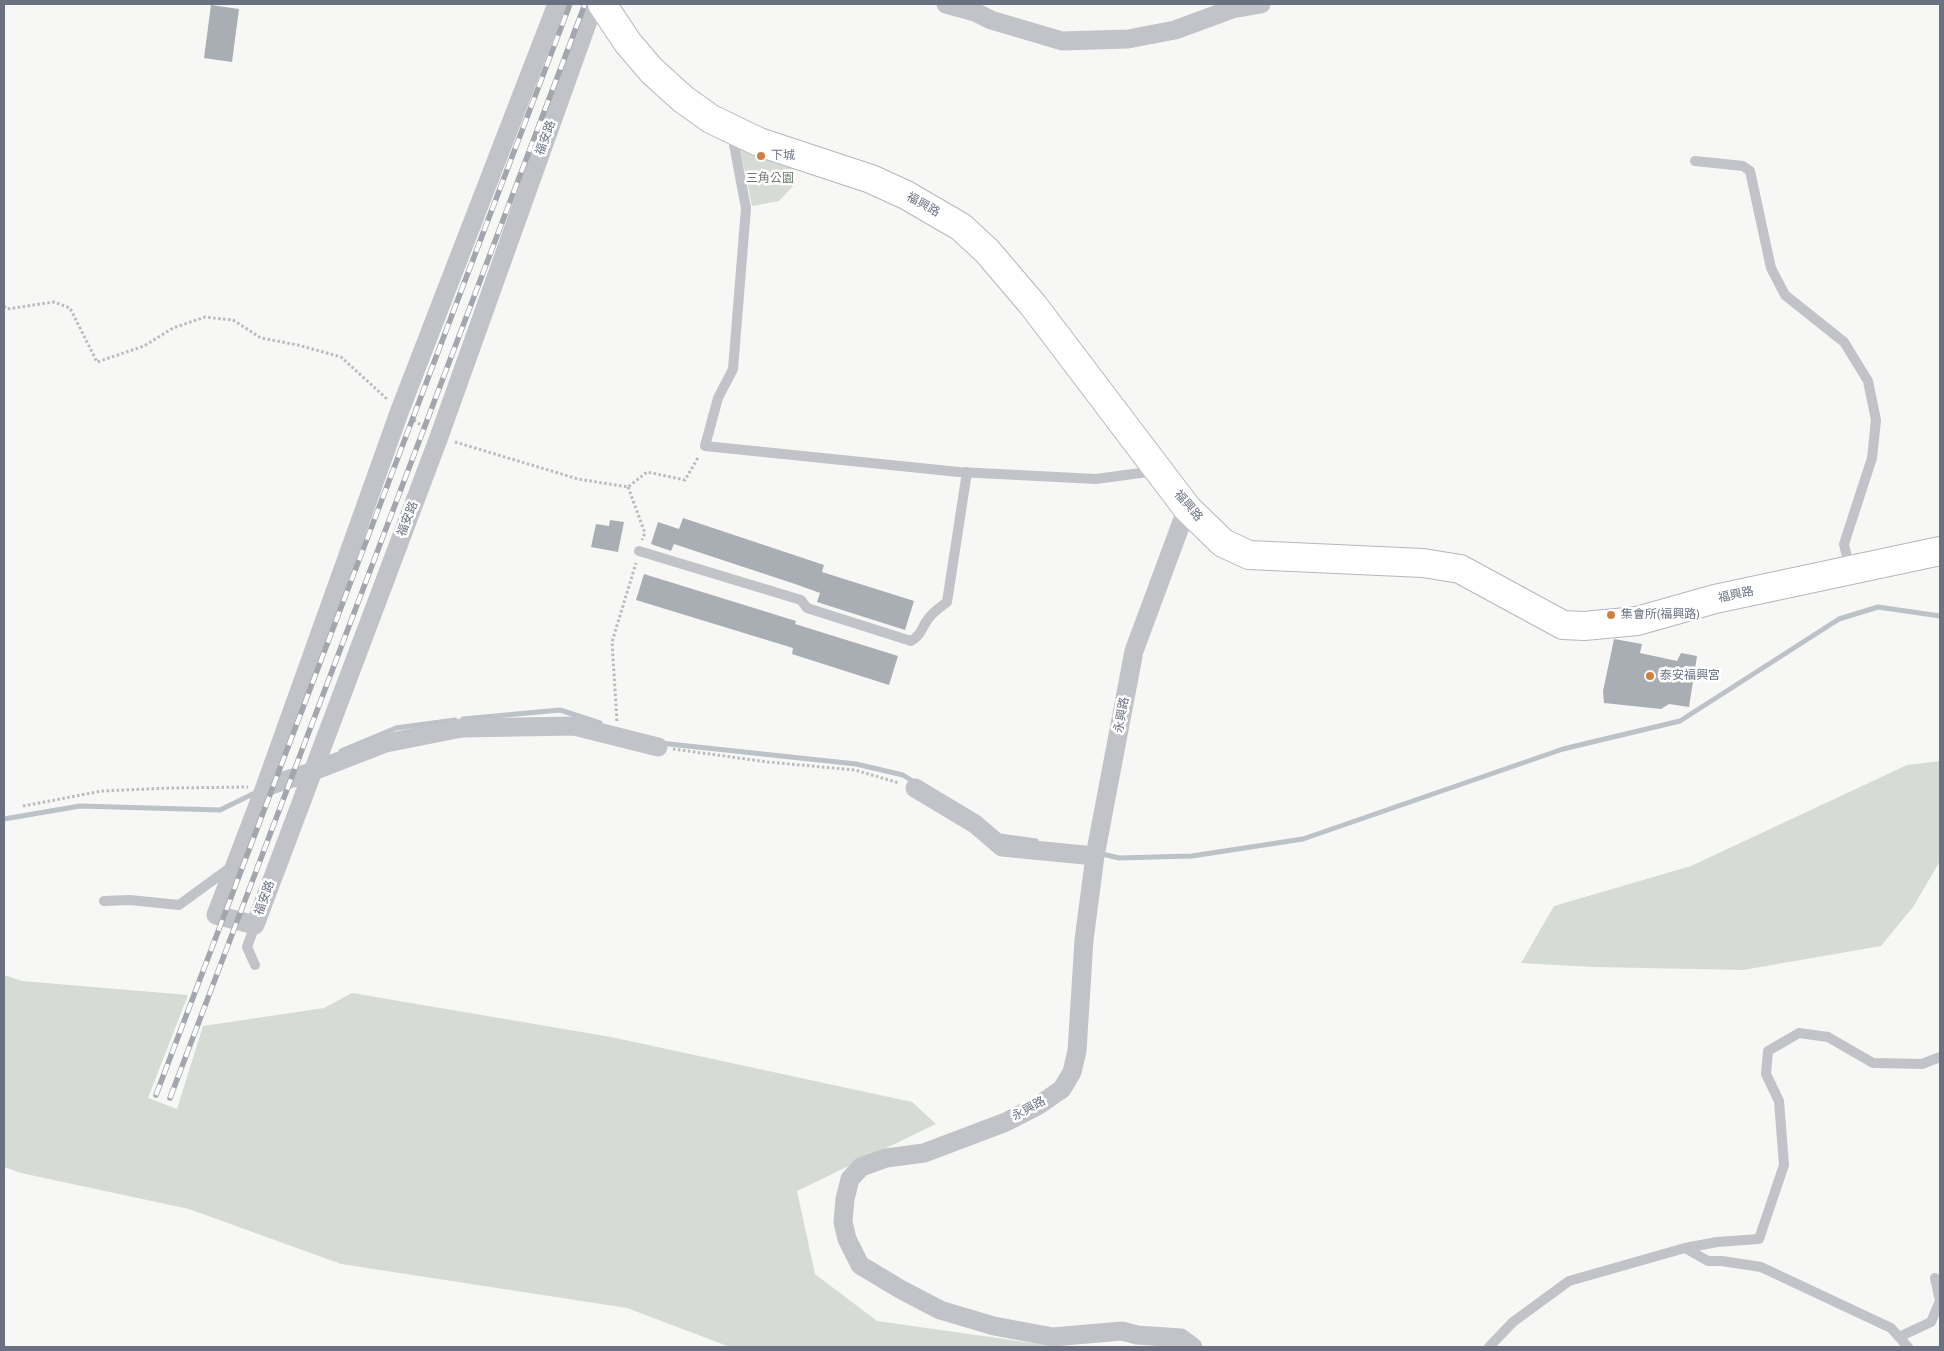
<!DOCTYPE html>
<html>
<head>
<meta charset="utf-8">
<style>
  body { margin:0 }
  #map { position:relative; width:1944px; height:1351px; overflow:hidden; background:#f7f7f5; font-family:"Archivo Narrow",sans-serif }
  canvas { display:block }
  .frame { position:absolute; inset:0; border:5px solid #6a7282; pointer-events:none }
</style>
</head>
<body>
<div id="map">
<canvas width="1944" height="1351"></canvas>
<div class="frame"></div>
</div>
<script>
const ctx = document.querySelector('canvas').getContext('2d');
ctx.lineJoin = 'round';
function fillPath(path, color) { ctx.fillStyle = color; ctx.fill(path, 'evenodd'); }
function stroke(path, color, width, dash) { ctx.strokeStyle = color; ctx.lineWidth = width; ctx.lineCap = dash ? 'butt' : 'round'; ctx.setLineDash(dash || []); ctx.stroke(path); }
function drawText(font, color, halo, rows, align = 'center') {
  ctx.font = font + ' "Archivo Narrow","Noto Sans TC",sans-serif'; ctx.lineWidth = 5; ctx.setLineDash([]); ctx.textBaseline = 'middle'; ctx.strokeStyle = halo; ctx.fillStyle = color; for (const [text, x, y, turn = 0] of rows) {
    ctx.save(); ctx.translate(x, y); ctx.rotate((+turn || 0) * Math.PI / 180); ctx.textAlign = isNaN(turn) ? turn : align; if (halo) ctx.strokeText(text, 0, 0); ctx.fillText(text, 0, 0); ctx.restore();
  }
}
const green = new Path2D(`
  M739 145 795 166 793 186 779 201 752 206Z
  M1940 761V861L1913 907 1881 946 1743 970 1594 967 1521 963 1554 906 1691 866 1907 765Z
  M4 975 22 981 188 995 148 1098 177 1109 203 1026 324 1008 352 993 611 1037 912 1102 936 1124 797 1191 815 1274 877 1321 1061 1347H730L627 1308 341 1264 189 1209 21 1173 4 1167Z`);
const stream = new Path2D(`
  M463 719 560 710 600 723
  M660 743 856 764 903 775 914 782
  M341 751 396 728 455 720
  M4 819 80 806 220 810 257 792
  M1000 836 1036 841
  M1098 853 1119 858 1192 856 1303 839 1563 749 1680 721 1839 619 1878 607 1940 616`);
const building = new Path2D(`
  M211 5 239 9 232 62 204 58Z
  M683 518 824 565 822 572 914 601 905 630 817 602 820 593 795 584 674 544 671 551 651 544 658 522 679 529Z
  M610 520 624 522 618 552 591 547 596 524 609 526Z
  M644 574 796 621 795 624 898 656 889 685 792 654 793 648 636 600Z
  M1614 639 1642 644 1640 653 1677 661 1681 653 1697 656 1689 707 1669 704 1661 709 1604 703 1603 691Z`);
const path = new Path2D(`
  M4 306 7 309 54 302 70 308 97 362 144 346 173 328 205 317 233 320 261 338 298 345 341 357 387 399
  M414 420 425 428
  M455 442 578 479 628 487 647 472 685 480 699 456
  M628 487 645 533 642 540
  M617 721 612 642 636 563
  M673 749 768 762 855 770 899 783
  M23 806 102 791 170 788 248 787`);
const lane = new Path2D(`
  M732 134 746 208 733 369 718 398 705 446 959 472 1096 479 1155 471
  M1695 161 1743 166 1750 171 1771 268 1785 295 1844 342 1868 381 1876 420 1872 458 1844 544 1850 570
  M639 551 801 600 807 608 911 641C920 636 921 630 926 622 931 613 939 608 947 602L967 472
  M104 901 130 900 179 905 231 867
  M255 925 247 947 255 965
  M1685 1248 1708 1261H1722L1761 1267 1891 1328 1908 1347
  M1899 1337 1931 1322 1940 1301 1935 1278
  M1489 1347 1513 1322 1569 1281 1685 1248 1717 1242 1759 1239 1784 1165 1779 1101 1766 1074 1768 1051 1799 1033 1828 1037 1873 1063 1922 1064 1940 1057`);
const street = new Path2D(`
  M557 4 400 410 265 787 216 915 255 925 439 437 594 4
  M946 4 975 12 991 20 1062 41 1128 39 1175 30 1232 9 1261 4
  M1187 508 1134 651 1095 856 1084 940 1077 1051 1072 1072 1062 1089 1039 1105 1006 1122 924 1153 886 1158 861 1167 850 1179 845 1199 843 1222 847 1239 860 1265 900 1289 940 1310 994 1326 1053 1337 1122 1331 1137 1335 1181 1338 1193 1347
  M265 787 311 772 386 743 462 728 574 726 658 747
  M915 788 975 824 1002 847 1095 856`);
const secondary = new Path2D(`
  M602 4 628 43 652 71 683 99 711 119 759 142 871 179 906 195 961 227 987 251 1033 305 1187 508 1223 543 1249 555 1423 563 1460 569 1563 625 1584 626 1637 621 1715 599 1940 551`);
const rail = new Path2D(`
  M156 1095 570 4
  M170 1098 585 4`);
const markers = [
  [761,156,5,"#cd803f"],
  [1611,615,5,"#cd803f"],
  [1650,676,5,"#cd803f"]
];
const streetNames = [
  ["福安路",546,138,-70],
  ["福興路",923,205,29],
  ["福興路",1188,506,49],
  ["福安路",408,519,-69],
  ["福興路",1736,595,-12],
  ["永興路",1122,715,-80],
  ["福安路",265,898,-70],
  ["永興路",1029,1109,-29]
];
const poiNames = [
  ["下城",771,156],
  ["集會所(福興路)",1621,615],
  ["泰安福興宮",1660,676]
];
const parkNames = [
  ["三角公園",770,179]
];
fillPath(green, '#d6dcd5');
stroke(stream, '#bdc2c8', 5);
fillPath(building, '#a9adb4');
stroke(secondary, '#b4b7bc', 30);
stroke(path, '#b9bbbe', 3, [2.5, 2.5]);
stroke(lane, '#c1c3c8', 10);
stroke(street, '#c1c3c8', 19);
stroke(secondary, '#fff', 28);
stroke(rail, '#a3a6ad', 5.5);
stroke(rail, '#fff', 4, [11]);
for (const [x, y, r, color] of markers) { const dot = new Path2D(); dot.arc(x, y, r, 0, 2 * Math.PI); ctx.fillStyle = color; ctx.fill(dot); stroke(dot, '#fff', 2); }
drawText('12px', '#6a7282', '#fff', streetNames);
drawText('12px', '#6a7282', '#fff', poiNames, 'left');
drawText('12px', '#687a69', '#fff', parkNames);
</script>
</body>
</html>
